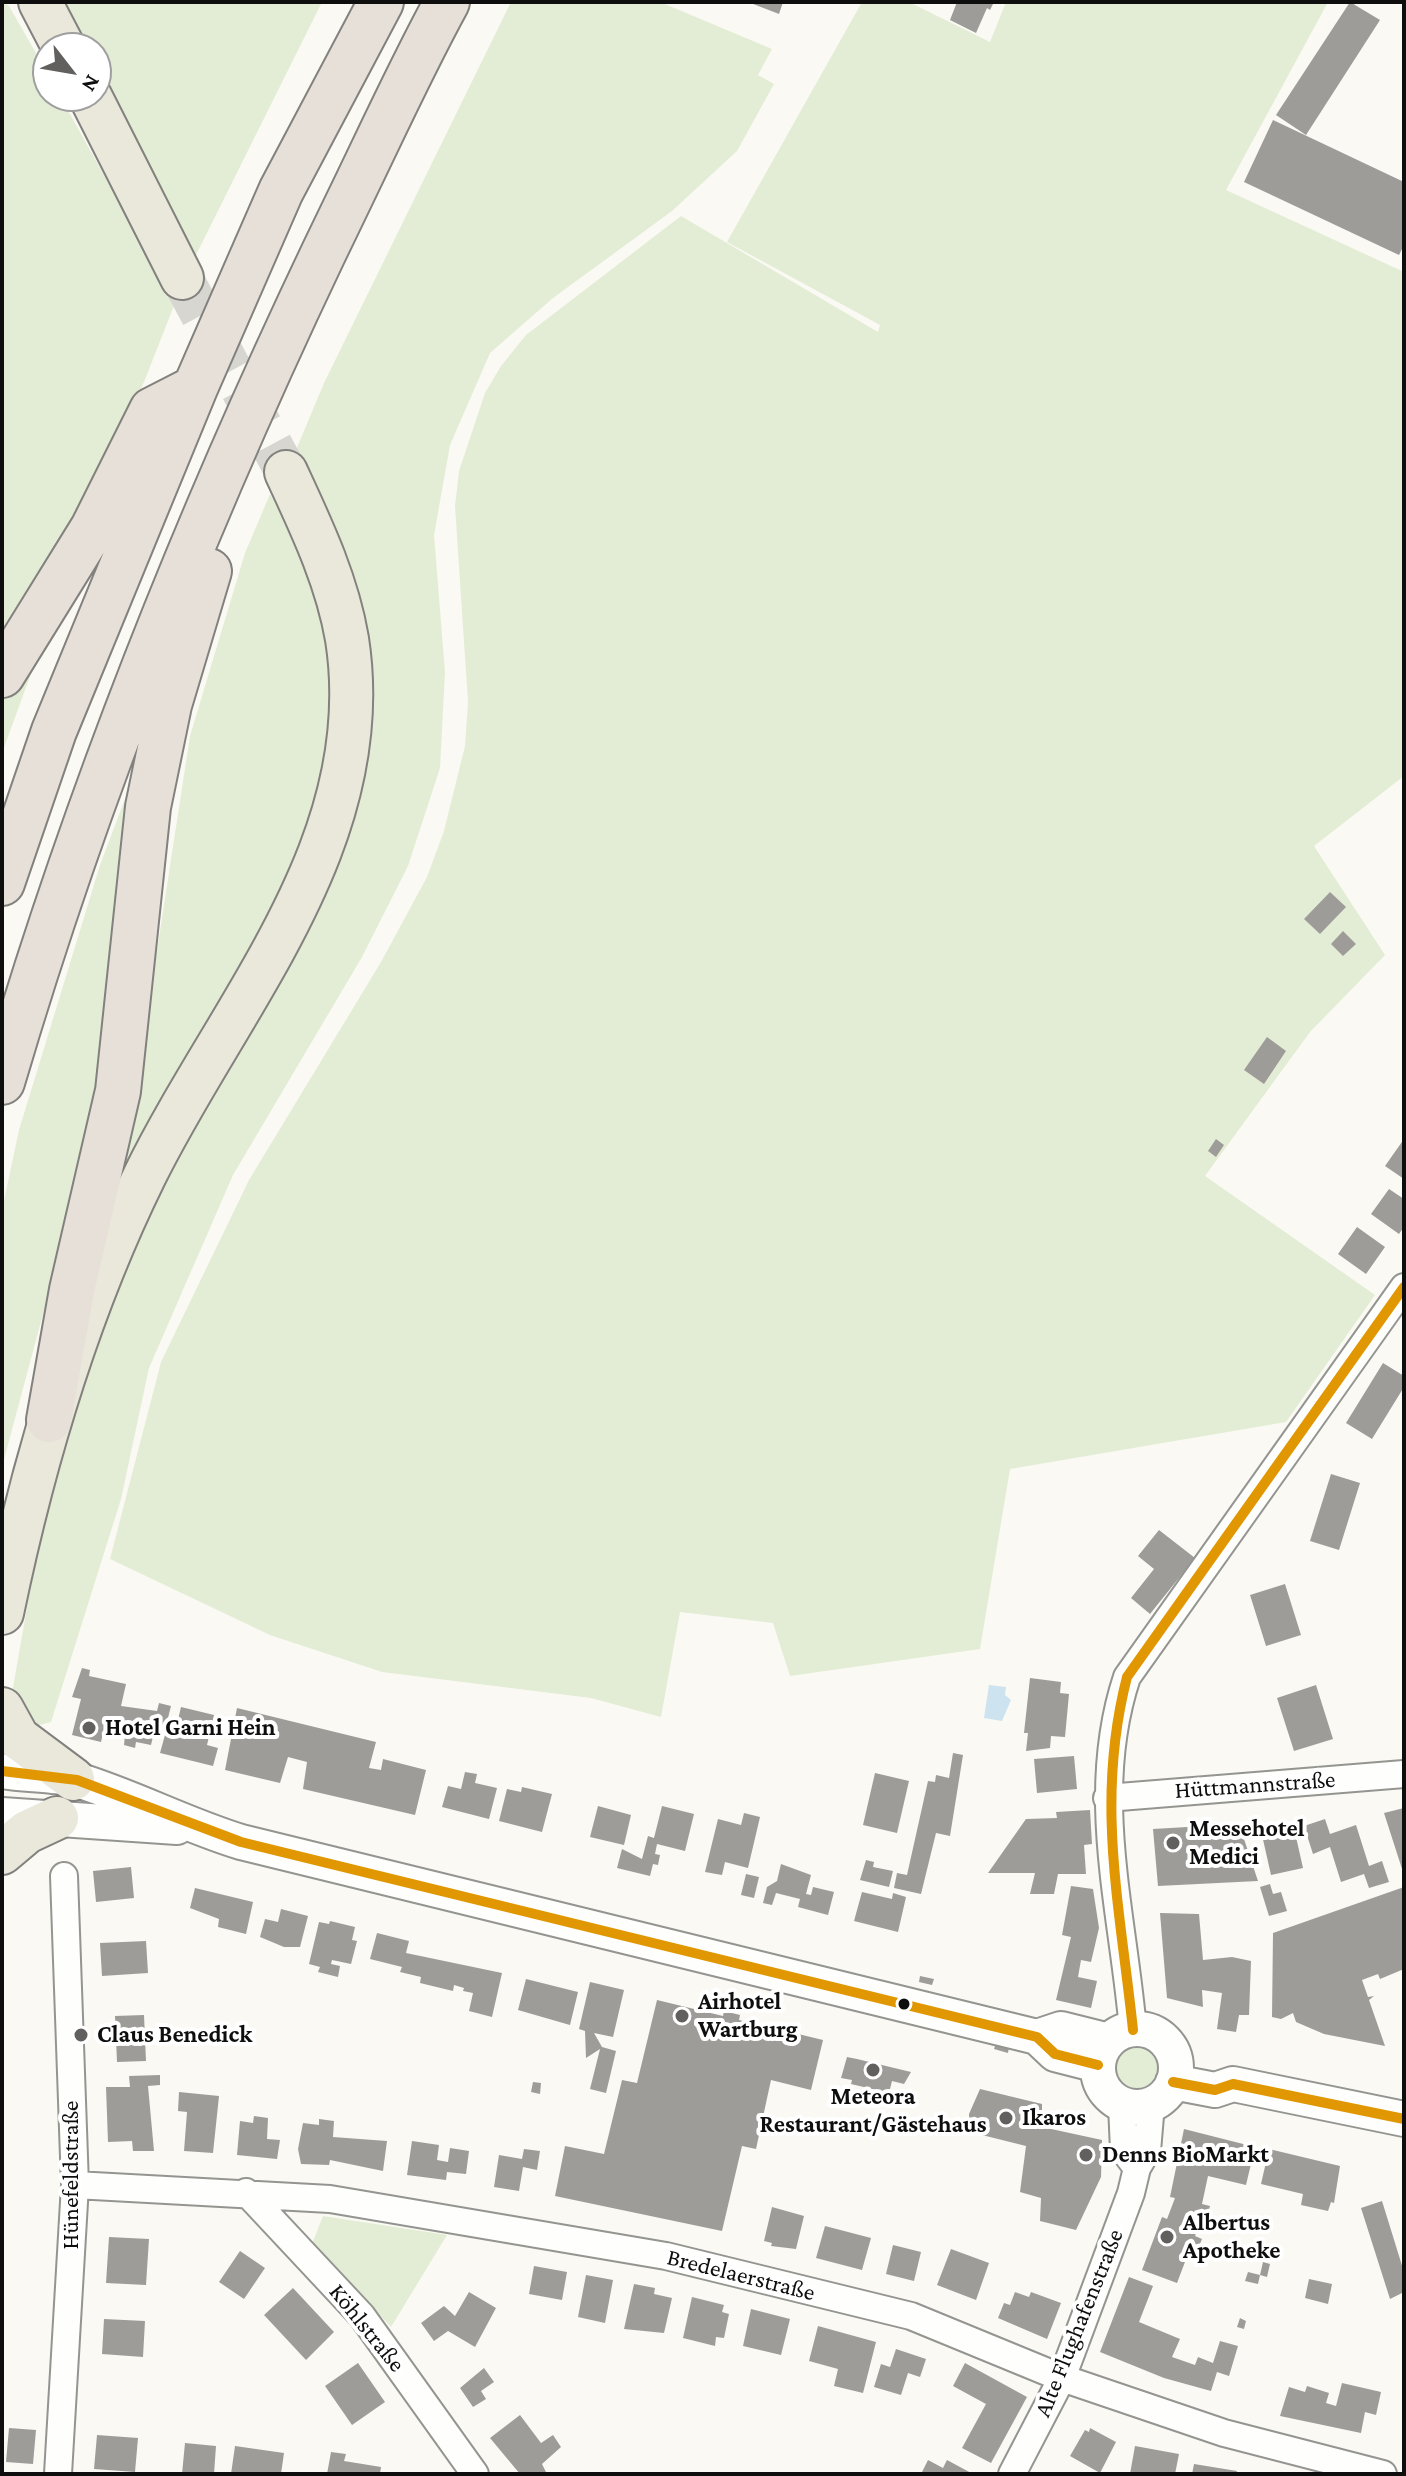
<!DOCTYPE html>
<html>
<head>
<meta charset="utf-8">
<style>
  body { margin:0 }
  #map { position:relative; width:1406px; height:2476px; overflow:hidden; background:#faf9f3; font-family:"Crimson Pro",serif }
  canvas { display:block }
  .frame { position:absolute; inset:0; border:4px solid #0e0e0e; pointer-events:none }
  .north { position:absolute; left:32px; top:32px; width:80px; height:80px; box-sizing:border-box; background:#fff; border:2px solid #9f9f9f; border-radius:50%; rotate:121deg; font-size:22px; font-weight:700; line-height:32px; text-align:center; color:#0e0e0e }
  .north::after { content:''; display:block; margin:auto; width:28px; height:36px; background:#61605e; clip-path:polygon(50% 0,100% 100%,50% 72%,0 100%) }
</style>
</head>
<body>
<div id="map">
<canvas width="1406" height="2476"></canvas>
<div class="frame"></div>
<div class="north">N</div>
</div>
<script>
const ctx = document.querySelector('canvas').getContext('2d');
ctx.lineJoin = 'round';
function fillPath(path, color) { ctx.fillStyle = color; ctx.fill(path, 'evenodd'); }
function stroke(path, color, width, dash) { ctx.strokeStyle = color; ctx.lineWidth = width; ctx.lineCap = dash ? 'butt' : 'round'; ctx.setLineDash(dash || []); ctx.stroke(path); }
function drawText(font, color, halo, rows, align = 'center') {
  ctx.font = font + ' "Crimson Pro",serif'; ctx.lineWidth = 8; ctx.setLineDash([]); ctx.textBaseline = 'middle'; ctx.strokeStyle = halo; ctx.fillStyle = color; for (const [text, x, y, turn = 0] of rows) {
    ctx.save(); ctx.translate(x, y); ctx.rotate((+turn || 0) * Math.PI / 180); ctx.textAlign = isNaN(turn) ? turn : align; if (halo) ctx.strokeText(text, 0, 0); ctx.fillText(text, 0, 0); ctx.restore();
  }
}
const green = new Path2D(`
  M2 2 9 6 48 74V96H60L175 303 144 382 87 503 2 643Z
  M59 2H322L193 261 96 73V48H83Z
  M511 2H660L772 49 758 75 774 84 737 151 672 211 553 298 490 353 450 445 434 535 445 672 440 768 408 866 362 957 233 1175 149 1368 121 1499 51 1722 36 1726 11 1699 36 1556 86 1376 140 1227 207 1094 316 915 361 783 373 710 368 631 342 543 296 450 324 383Z
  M862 2H909L990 42 1006 2H1328L1226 190 1404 272V776L1314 846 1385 955 1310 1032 1205 1176 1375 1295 1286 1422 1010 1469 980 1649 790 1676 773 1623 680 1612 661 1717 591 1698 382 1672 270 1635 110 1559 161 1362 249 1180 381 962 427 877 444 831 465 746 468 702 455 506 459 471 485 393 501 366 526 335 681 216 878 332 880 325 727 242Z
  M270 494 291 526 323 608 331 697 332 757 307 845 109 1215 138 1074 190 736 245 553Z
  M40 641H43L2 753V702Z
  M156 717 111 1024 51 1284 2 1467V1210L19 1130 100 865Z
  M1109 2068a28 28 0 1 1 56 0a28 28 0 1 1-56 0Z
  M323 2216 447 2235 391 2327 312 2244Z`);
const water = new Path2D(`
  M989 1685 1006 1687 1005 1695 1011 1700 1002 1721 984 1718Z`);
const building = new Path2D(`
  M748 2H783L779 14Z
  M957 2H994L990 10 987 8 976 33 950 20Z
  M1350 2 1380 20 1306 135 1276 115Z
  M1273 120 1404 182V245L1399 255 1244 182Z
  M1330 892 1346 907 1320 934 1304 919Z
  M1343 931 1356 944 1343 956 1331 944Z
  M1267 1037 1286 1051 1264 1084 1244 1070Z
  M1216 1139 1224 1145 1216 1157 1208 1151Z
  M1404 1139V1179L1385 1166Z
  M1389 1189 1404 1199V1227L1399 1234 1371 1214Z
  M1357 1227 1385 1247 1366 1274 1338 1254Z
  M1383 1363 1404 1376V1387L1372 1439 1346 1423Z
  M1331 1474 1360 1483 1339 1550 1310 1541Z
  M1159 1530 1195 1558 1150 1614 1131 1598 1154 1569 1138 1556Z
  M1285 1584 1301 1635 1266 1646 1250 1595Z
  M82 1668 90 1670 89 1676 126 1684 121 1706 157 1711 159 1703 171 1706 166 1726 156 1724 151 1745 136 1742 135 1748 124 1745 126 1725 106 1720 101 1742 72 1735 81 1699 72 1697Z
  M1030 1678 1061 1682 1060 1693 1069 1694 1065 1737 1051 1736 1050 1748 1026 1751 1028 1733H1024Z
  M1316 1685 1333 1739 1294 1751 1277 1698Z
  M181 1707 214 1715 207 1745 218 1748 213 1766 160 1753 165 1735 174 1737Z
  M237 1708 376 1742 369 1768 381 1770 383 1759 426 1770 415 1815 303 1789 307 1762 288 1757 280 1783 225 1770Z
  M953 1753 963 1755 950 1836 936 1833 921 1894 894 1888 897 1873 907 1875 928 1781 935 1782 936 1775 949 1778Z
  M1074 1756 1077 1789 1037 1793 1034 1759Z
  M465 1772 477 1774 475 1783 497 1788 489 1819 442 1807 448 1786 461 1789Z
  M875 1773 909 1781 897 1833 863 1825Z
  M522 1787 552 1794 542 1832 499 1821 507 1789 521 1792Z
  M598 1806 631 1815 624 1845 590 1837Z
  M662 1806 694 1814 685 1851 657 1844 655 1854 660 1855 658 1865 653 1864 650 1876 617 1868 622 1849 642 1859 648 1836 654 1838Z
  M1404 1808V1872H1403L1384 1813Z
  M1090 1810 1092 1844 1084 1845 1086 1874H1058L1054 1894H1030L1035 1873H988L1026 1819 1057 1818 1056 1812Z
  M744 1813 760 1817 748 1868 725 1862 722 1875 705 1872 718 1819 741 1825Z
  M1325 1819 1330 1834 1356 1825 1369 1866 1382 1861 1389 1882 1369 1888 1364 1874 1341 1882 1330 1847 1313 1854 1304 1826Z
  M1239 1824 1258 1881 1158 1886 1153 1829Z
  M1294 1828 1303 1868 1271 1875 1262 1835Z
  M866 1860 874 1862 873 1867 893 1871 889 1887 860 1880Z
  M781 1864 811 1875 806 1894 811 1895 813 1887 834 1892 828 1915 798 1907 800 1899 776 1893 772 1905 763 1903 767 1887 777 1881Z
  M131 1867 134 1898 96 1902 93 1871Z
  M746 1874 759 1877 754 1898 741 1895Z
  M1270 1884 1273 1894 1281 1892 1287 1911 1269 1916 1260 1887Z
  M1071 1886 1093 1889 1099 1928 1091 1962 1081 1960 1078 1977 1097 1981 1091 2008 1056 2000 1071 1937 1062 1935Z
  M1404 1887V1969L1380 1979 1378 1974 1362 1980 1368 1997 1374 1996 1369 2000 1385 2046 1324 2034 1296 2022 1293 2013 1281 2019 1272 2017 1273 1933Z
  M195 1888 253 1902 246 1934 218 1927 219 1919 190 1908Z
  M862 1892 892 1899 893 1893 906 1897 898 1932 854 1921Z
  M281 1909 308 1916 300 1947H284L260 1937 265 1919 278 1922Z
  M1160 1913 1199 1914 1203 1960 1232 1957 1251 1961 1249 2015H1239L1236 2032 1217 2029 1222 1993 1202 1990 1203 2007 1167 1998Z
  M330 1921 355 1927 352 1940 357 1941 351 1964 332 1960 331 1964 340 1966 338 1977 318 1972 320 1967 309 1964 319 1922 329 1924Z
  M377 1933 409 1941 406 1953 502 1973 492 2017 469 2011 473 1993 463 1991 464 1988 454 1985 453 1991 420 1983 421 1977 400 1972 402 1967 370 1959Z
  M146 1941 148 1973 102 1976 100 1943Z
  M920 1976 934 1979 932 1985 919 1982Z
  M526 1979 578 1992 570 2025 518 2010Z
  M590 1982 624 1990 613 2037 594 2033 602 2047 616 2051 606 2093 590 2089 600 2049 586 2058 585 2031 579 2029Z
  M657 2000 723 2016 724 2011 740 2015 739 2020 777 2029 780 2023 790 2026V2032L823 2040 811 2090 771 2080 756 2149 742 2146 722 2231 555 2196 565 2146 604 2154 622 2080 637 2083Z
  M144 2015 146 2061 117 2062 115 2016Z
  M996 2043 1009 2047 1008 2053 994 2049Z
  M847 2057 857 2059 911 2072 904 2084 892 2081 889 2093 851 2084 852 2080 841 2078Z
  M160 2075V2085L148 2086 154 2151H133L132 2141 108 2142 106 2087H130L129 2076Z
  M533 2082 541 2083 540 2094 531 2092Z
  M980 2089 1042 2104V2127L1102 2140 1101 2177 1076 2230 1040 2221 1041 2198 1020 2192 1026 2146 970 2132 969 2114Z
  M179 2092 219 2096 213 2153 184 2151 187 2112 178 2111Z
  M254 2116 268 2118 267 2139 280 2140 277 2159 237 2155 240 2121 253 2123Z
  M319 2119 334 2121 333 2137 387 2141 383 2171 330 2160 329 2165 301 2164 298 2149 303 2123 319 2125Z
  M1184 2129 1255 2147 1246 2185 1208 2176 1202 2204 1210 2206 1206 2221 1190 2215 1186 2226 1197 2230 1195 2236 1202 2239 1195 2256 1188 2254 1177 2283 1142 2270 1162 2217 1167 2219 1175 2198 1170 2197Z
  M412 2141 439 2145 437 2160 448 2162 450 2148 469 2151 466 2174 447 2172 446 2180 407 2175Z
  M524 2149 540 2151 537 2170 523 2167 519 2191 494 2187 499 2155 522 2159Z
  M1269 2149 1340 2166 1334 2203 1331 2202 1328 2211 1301 2205 1303 2194 1261 2184Z
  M1382 2201 1404 2272V2292L1390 2299 1361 2208Z
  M772 2207 804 2216 796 2249 771 2246 772 2243 764 2241Z
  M825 2226 871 2238 862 2270 816 2258Z
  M109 2237 149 2239 146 2285 106 2283Z
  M893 2245 921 2252 914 2281 886 2274Z
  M951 2249 989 2263 976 2300 937 2285Z
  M240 2251 265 2268 244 2299 219 2282Z
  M1263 2262 1270 2264 1267 2277 1260 2275Z
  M534 2266 567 2272 562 2300 529 2294Z
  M1248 2272 1260 2275 1258 2284 1245 2281Z
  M586 2275 613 2280 605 2323 578 2317Z
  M1129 2277 1153 2286 1139 2322 1180 2339 1172 2357 1195 2365 1198 2357 1213 2363 1220 2341 1238 2346 1229 2376 1217 2372 1211 2391 1164 2378 1100 2352Z
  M1309 2279 1332 2284 1328 2304 1305 2298Z
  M634 2284 655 2288 654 2294 672 2298 664 2333 624 2329Z
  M293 2288 334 2332 306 2360 264 2315Z
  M469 2292 496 2308 475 2347 448 2331 434 2341 421 2323 444 2306 455 2316Z
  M1015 2292 1029 2297 1031 2292 1061 2303 1047 2339 998 2318 1004 2303 1010 2305Z
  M692 2297 724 2305 722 2312 729 2314 724 2338 716 2337 715 2346 683 2338Z
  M751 2309 790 2319 781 2355 743 2346Z
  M1240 2318 1246 2321 1244 2329 1237 2327Z
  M104 2319 145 2321 143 2357 102 2354Z
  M818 2326 876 2342 863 2393 834 2386 838 2369 809 2361Z
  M896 2349 926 2359 920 2377 908 2373 901 2395 874 2387 881 2364 890 2367Z
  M358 2363 385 2402 352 2425 325 2386Z
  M965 2363 1027 2397 991 2463 962 2448 986 2404 953 2386Z
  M484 2368 494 2382 481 2391 486 2399 473 2407 460 2388Z
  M1342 2383 1381 2392 1376 2415 1365 2412 1361 2433 1280 2416 1289 2387 1305 2392 1307 2386 1329 2393 1326 2403 1336 2406Z
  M520 2415 541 2443 553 2435 561 2447 542 2464 547 2474H520L490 2438Z
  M9 2428 36 2430 33 2464 6 2462Z
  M1090 2428 1116 2442 1100 2473 1070 2456 1085 2430 1089 2432Z
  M97 2435 138 2438 135 2472 94 2469Z
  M185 2443 216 2446 214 2474H182Z
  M235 2446 284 2453 281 2474H231Z
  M1135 2446 1179 2454 1175 2474H1130Z
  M331 2452 346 2454 344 2461 381 2467 380 2474H327Z
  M928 2460 943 2468 947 2460 973 2474H921Z
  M1194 2464 1237 2471 1236 2474H1192Z`);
const primaryTunnel = new Path2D(`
  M182 278 286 472`);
const minor = new Path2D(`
  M1107 1798 1404 1774
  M1133 2030C1123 1912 1088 1794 1127 1677L1404 1287
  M1122 2104 1124 2151 1137 2168
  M75 2185 330 2199 666 2256 911 2316 1062 2378 1224 2433 1383 2474
  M246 2192 362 2316 475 2474
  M58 2474 75 2185 64 1876
  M1012 2474 1062 2378 1131 2193 1137 2168 1147 2151 1151 2104`);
const tertiary = new Path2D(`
  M2 1771C26 1775 54 1774 77 1780 133 1797 185 1825 241 1842L1037 2037 1055 2054 1098 2065
  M2 1815 177 1827
  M1098 2068a39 39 0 1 1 78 0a39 39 0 1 1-78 0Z
  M1037 2037 1061 2029 1109 2041
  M1173 2082 1215 2090 1233 2084 1404 2119`);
const primary = new Path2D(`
  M40 2 64 48
  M90 96 182 278
  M2 1613C33 1463 77 1313 145 1175 228 1006 379 843 347 639 337 580 311 526 286 472
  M2 1709 18 1738 73 1779
  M2 1853 27 1832 57 1818`);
const motorway = new Path2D(`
  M2 675 93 528 152 410 195 388
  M2 883 54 731 195 388 281 191 381 2
  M2 1082C92 776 211 483 350 198 382 132 412 66 447 2
  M49 1420 72 1290 118 1091 148 807 169 705 209 571`);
const bus1 = new Path2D(`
  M2 1771 77 1780 241 1842 1037 2037 1055 2054 1098 2065
  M1133 2030C1120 1906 1095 1801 1127 1677L1404 1287
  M1173 2082 1215 2090 1233 2084 1404 2119`);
const markers = [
  [89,1728,8,"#61605e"],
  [1173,1843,8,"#61605e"],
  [904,2004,7,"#0e0e0e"],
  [682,2016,8,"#61605e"],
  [81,2035,8,"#61605e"],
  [873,2070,8,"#61605e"],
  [1006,2118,8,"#61605e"],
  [1086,2155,8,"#61605e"],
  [1167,2237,8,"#61605e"]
];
const poiNames = [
  ["Hotel Garni Hein",105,1728],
  ["Messehotel",1189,1829],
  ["Medici",1189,1857],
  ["Airhotel",698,2002],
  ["Wartburg",698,2030],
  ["Claus Benedick",97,2035],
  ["Meteora",873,2097,"center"],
  ["Restaurant/Gästehaus",873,2125,"center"],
  ["Ikaros",1022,2118],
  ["Denns BioMarkt",1102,2155],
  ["Albertus",1183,2223],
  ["Apotheke",1183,2251]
];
const streetNames = [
  ["Hüttmannstraße",1255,1785,-4],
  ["Hünefeldstraße",71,2175,-90],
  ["Bredelaerstraße",741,2275,14],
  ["Alte Flughafenstraße",1079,2323,-68],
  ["Köhlstraße",367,2328,51]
];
fillPath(green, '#e3edd5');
fillPath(water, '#cde3f0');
fillPath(building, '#9e9c98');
stroke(primaryTunnel, '#d7d6d1', 42, [42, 21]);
stroke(minor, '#949491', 30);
stroke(tertiary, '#949491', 38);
stroke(primary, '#82817e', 46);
stroke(motorway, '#82817e', 48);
stroke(minor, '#fefefd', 26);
stroke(tertiary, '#fefefd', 34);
stroke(primary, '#eae7db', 42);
stroke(motorway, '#e7e0d8', 44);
stroke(bus1, '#e09701', 10);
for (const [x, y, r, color] of markers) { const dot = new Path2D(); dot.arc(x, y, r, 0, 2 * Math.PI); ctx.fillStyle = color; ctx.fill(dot); stroke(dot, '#fff', 3); }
drawText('bold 24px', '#0e0e0e', '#fff', poiNames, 'left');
drawText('24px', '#0e0e0e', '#fff', streetNames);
</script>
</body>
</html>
